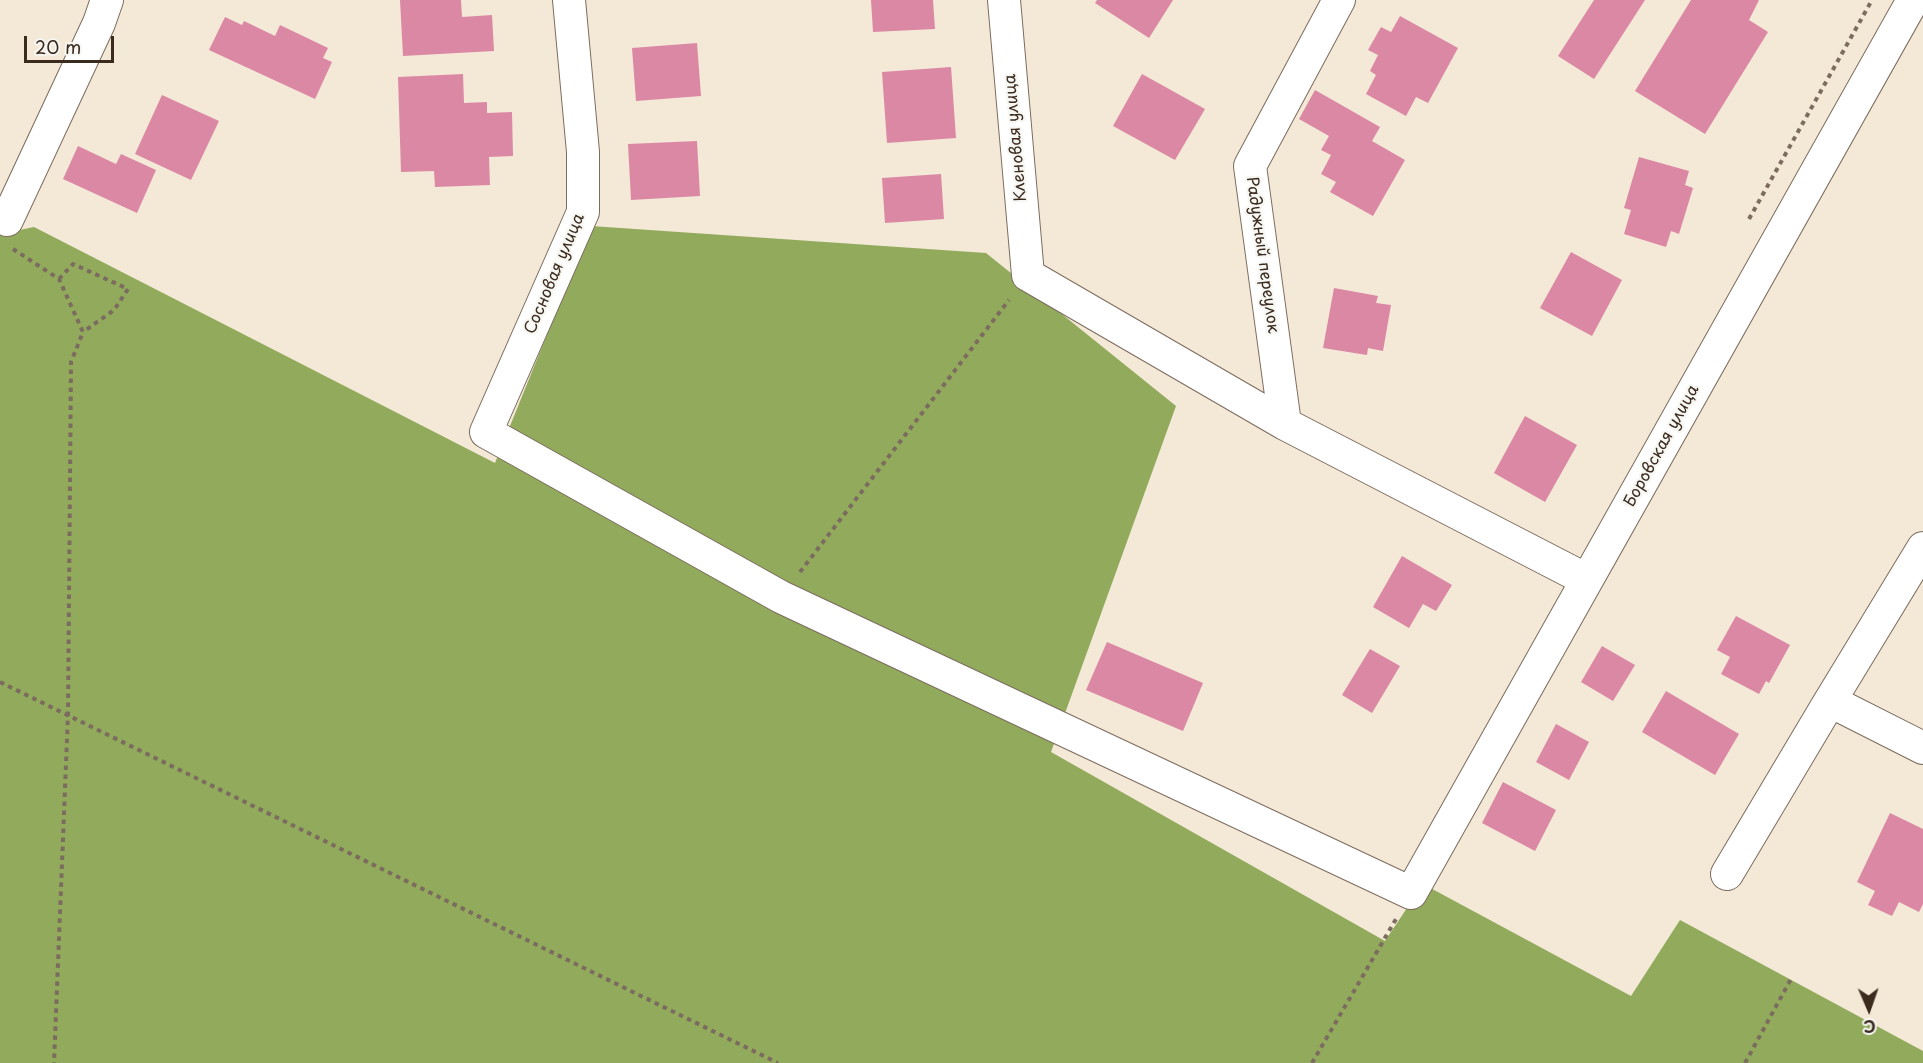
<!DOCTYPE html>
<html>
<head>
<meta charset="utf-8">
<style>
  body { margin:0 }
  #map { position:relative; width:1923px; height:1063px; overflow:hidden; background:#f4e8d7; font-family:"Playpen Sans",sans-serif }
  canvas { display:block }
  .north { position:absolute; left:1839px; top:979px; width:60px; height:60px; -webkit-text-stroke:4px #f6f6f2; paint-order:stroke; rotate:178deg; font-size:16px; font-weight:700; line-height:24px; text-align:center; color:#3b2a1e }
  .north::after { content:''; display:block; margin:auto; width:21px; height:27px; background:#3b2a1e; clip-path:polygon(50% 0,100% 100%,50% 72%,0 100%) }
  .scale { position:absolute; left:24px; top:36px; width:90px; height:27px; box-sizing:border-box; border:3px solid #3b2a1e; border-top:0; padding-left:8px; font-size:18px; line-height:21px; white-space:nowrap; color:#3b2a1e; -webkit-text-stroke:4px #f6f6f2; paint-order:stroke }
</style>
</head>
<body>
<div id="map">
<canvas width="1923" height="1063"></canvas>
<div class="north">С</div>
<div class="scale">20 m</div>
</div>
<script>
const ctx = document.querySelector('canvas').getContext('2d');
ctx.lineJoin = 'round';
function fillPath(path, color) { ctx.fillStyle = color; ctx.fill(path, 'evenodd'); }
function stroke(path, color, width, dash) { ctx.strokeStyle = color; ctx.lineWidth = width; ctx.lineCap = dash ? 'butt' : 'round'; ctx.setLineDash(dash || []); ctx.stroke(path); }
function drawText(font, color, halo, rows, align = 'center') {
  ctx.font = font + ' "Playpen Sans",sans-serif'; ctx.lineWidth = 4.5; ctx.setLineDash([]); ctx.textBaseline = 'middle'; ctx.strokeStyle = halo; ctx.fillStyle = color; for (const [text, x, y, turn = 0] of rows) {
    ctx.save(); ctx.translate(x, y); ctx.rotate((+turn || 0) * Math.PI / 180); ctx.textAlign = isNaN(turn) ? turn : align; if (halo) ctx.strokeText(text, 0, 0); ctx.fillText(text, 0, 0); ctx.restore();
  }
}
const forest = new Path2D(`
  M0 225 5 233 34 227 495 463 591 226 986 253 1176 406 1051 752 1385 941 1423 884 1631 996 1680 920 1923 1051V1063H0Z`);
const building = new Path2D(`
  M400 0H461L462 17 492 15 494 51 403 56Z
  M871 0H933L935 29 873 32Z
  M1097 0H1173L1149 38 1095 3Z
  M1594 0H1645L1594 79 1558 56Z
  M1691 0H1759L1749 20 1768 32 1705 134 1635 91Z
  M1400 16 1458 48 1428 103 1416 97 1406 116 1366 94 1376 75 1370 71 1378 55 1368 50 1381 27 1391 32Z
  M225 17 242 25 244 21 275 36 280 25 328 48 323 58 332 62 315 99 209 50Z
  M697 43 701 96 636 101 632 48Z
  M951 67 956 138 887 143 882 72Z
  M463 74 464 103 487 102V113L512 112 513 156 489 157 490 185 435 187 434 171 401 172 398 77Z
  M1142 74 1205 109 1175 160 1113 126Z
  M1315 90 1380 127 1372 141 1405 160 1373 216 1330 192 1336 182 1321 174 1331 155 1321 150 1329 136 1299 119Z
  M162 95 219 121 191 180 135 154Z
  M697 141 700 196 631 200 628 144Z
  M78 146 116 164 121 154 156 170 137 213 63 179Z
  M1639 157 1689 171 1685 185 1693 188 1679 234 1671 231 1666 247 1624 234 1631 210 1624 208Z
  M941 174 944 219 885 223 882 178Z
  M1571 252 1622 280 1592 336 1540 308Z
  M1334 288 1378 296 1376 303 1391 305 1383 351 1368 348 1367 355 1323 348Z
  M1525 416 1577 445 1545 502 1494 473Z
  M1402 556 1452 585 1436 611 1423 604 1409 628 1373 607Z
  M1736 616 1790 645 1769 683 1766 681 1759 694 1721 674 1730 657 1717 650Z
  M1107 642 1203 683 1183 731 1086 690Z
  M1602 646 1635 665 1613 701 1581 682Z
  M1370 649 1400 666 1372 713 1342 695Z
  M1666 691 1739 734 1715 775 1642 732Z
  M1556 724 1589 742 1569 780 1536 762Z
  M1503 782 1556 810 1535 851 1482 823Z
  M1890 813 1923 829V904L1919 912 1899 902 1892 916 1868 905 1875 891 1857 882Z`);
const path = new Path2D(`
  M1749 219 1872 0
  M13 249 59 279 83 332 71 362 68 714 54 1063
  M59 279 73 264 128 289 114 310 83 332
  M800 572 1009 300
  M0 682 778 1063
  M1312 1063 1396 919
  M1745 1063 1791 979`);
const minor = new Path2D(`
  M569 0 583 152V212L486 432 781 597 1411 893 1913 0
  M1004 0 1028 275 1285 424 1587 580
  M7 220 99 23 107 0
  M1285 424 1250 166 1339 0
  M1923 548 1830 701 1923 748
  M1727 874 1830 701`);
const streetNames = [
  ["Кленовая улица",1016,138,-95],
  ["Радужный переулок",1262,255,82],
  ["Сосновая улица",555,274,-67],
  ["Боровская улица",1662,446,-61]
];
fillPath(forest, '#92aa5c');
fillPath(building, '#db88a5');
stroke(minor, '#7c6c5f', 34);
stroke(path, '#7c6c5f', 4, [4.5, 4.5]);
stroke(minor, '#fff', 32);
drawText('16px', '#3b2a1e', '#f6f6f2', streetNames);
</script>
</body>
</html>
